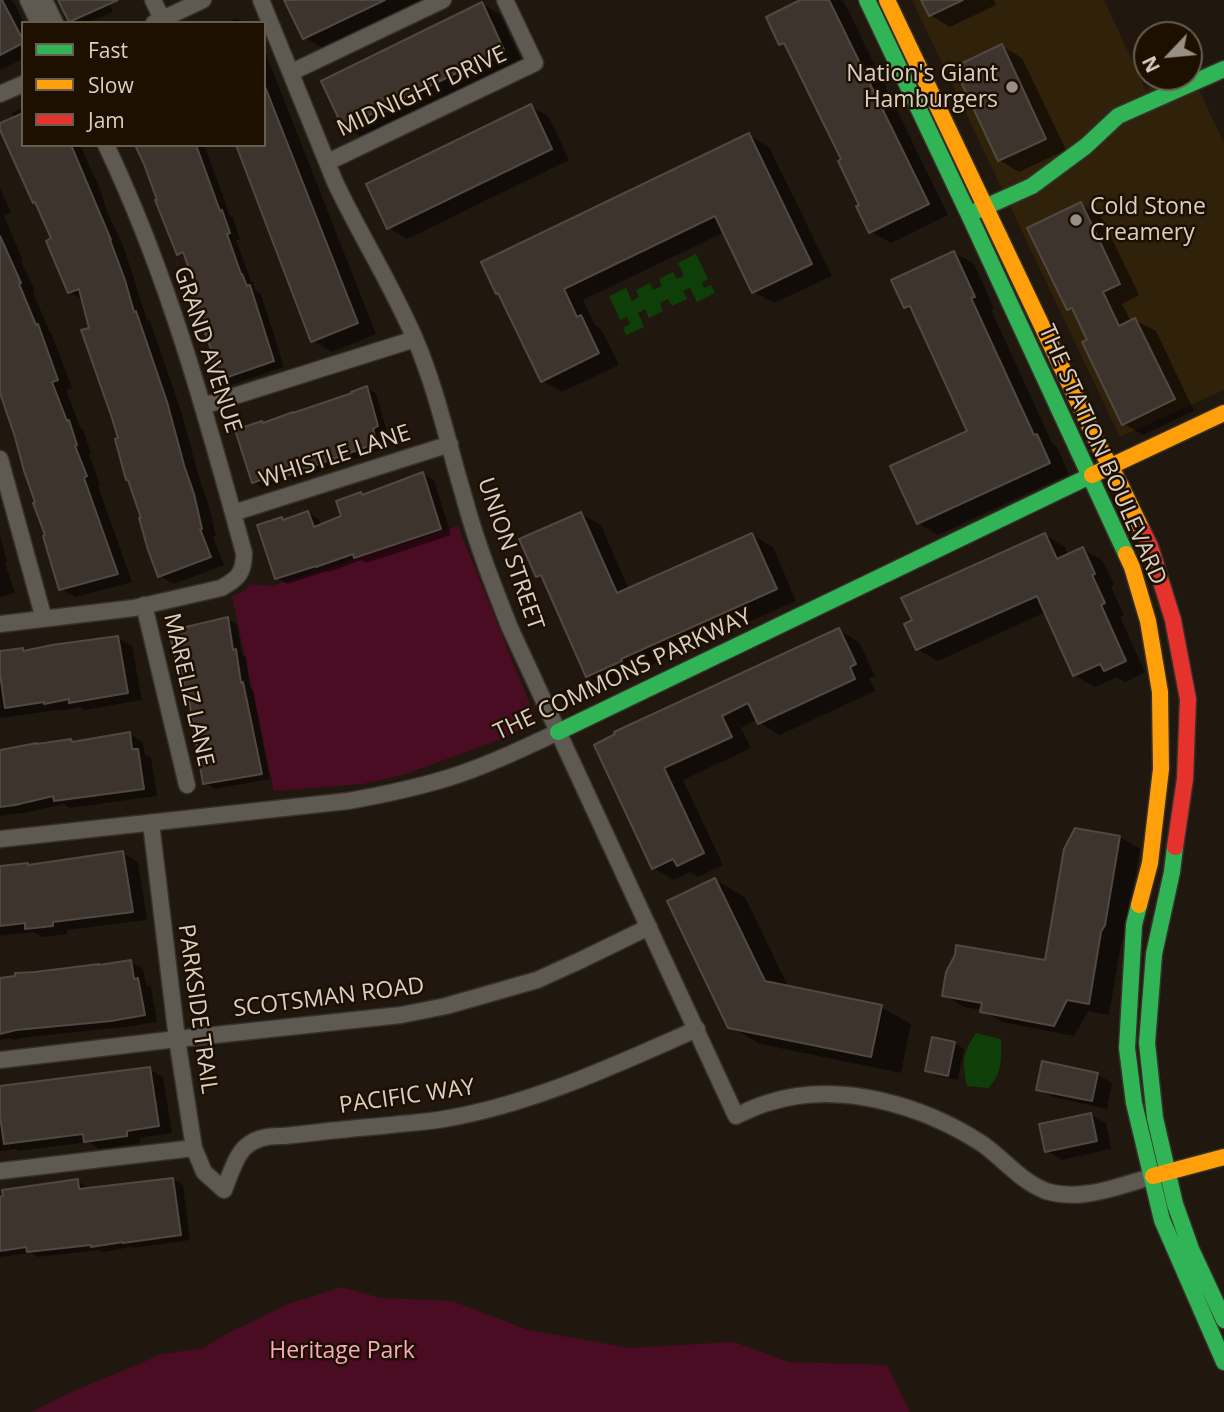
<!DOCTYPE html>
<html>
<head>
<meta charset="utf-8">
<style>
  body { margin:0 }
  #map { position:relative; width:1224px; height:1412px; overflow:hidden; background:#20180e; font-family:"Open Sans",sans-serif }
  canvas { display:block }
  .legend { position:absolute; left:21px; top:21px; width:245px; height:126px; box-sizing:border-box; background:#1d1001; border:2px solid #685d4f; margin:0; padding:9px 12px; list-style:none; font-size:21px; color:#d9d0c5 }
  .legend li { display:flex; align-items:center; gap:14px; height:35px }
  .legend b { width:35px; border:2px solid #685d4f }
  .north { position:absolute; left:1133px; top:21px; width:70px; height:70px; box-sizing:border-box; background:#1d1001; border:2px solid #685d4f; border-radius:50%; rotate:244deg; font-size:19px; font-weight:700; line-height:28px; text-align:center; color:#d9d0c5 }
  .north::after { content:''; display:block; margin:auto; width:24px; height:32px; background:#989085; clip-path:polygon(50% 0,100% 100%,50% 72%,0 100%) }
</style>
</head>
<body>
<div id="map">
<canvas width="1224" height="1412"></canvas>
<ul class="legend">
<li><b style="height:9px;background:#30b455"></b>Fast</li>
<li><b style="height:9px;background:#ff9f0a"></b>Slow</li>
<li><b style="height:9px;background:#e5322d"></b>Jam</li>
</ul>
<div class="north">N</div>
</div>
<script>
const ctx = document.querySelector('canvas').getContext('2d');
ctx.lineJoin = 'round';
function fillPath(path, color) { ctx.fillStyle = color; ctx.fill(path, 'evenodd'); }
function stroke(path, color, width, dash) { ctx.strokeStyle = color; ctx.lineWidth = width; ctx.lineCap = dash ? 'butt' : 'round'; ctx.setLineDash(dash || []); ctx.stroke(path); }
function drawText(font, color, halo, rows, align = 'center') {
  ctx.font = font + ' "Open Sans",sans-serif'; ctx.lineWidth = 5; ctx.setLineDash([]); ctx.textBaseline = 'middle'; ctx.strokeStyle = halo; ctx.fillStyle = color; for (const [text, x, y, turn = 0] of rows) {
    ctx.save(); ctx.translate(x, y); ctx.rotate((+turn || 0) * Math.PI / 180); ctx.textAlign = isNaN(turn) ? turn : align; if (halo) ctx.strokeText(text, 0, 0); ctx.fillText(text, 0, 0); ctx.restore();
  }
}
const built = new Path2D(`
  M912 0H1104L1146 90 1173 77H1189V69L1224 143V390L1120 437Z`);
const green = new Path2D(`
  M458 526 533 712 535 718 531 724 512 735 406 774 363 784 274 791 232 596 245 590 250 584 271 586Z
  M342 1287 380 1298 452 1301 528 1330 631 1348 734 1342 789 1362 887 1365 910 1412H31L67 1394 162 1354 204 1348 226 1334 288 1304Z`);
const water = new Path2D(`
  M696 254 708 279 702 282 704 288 711 285 715 293 697 302 690 288 683 291 687 299 672 306 668 299 660 303 663 311 649 318 645 309 638 313 644 327 626 335 623 328 630 324 627 317 620 320 609 296 626 288 632 301 639 297 636 290 650 283 653 290 662 286 659 279 673 272 677 279 684 276 678 263Z
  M976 1033 1001 1039C1001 1061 1003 1070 989 1088L967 1086C962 1060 962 1055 976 1033Z`);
const shadow = new Path2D(`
  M0 0H11L14 2 24 23H23V59L0 70Z
  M60 0H120L110 5 113 12 88 23H73L70 21Z
  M286 0H422L322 48 304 37Z
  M804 0H840L844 2 948 215 891 243 871 232 843 160 788 48 781 43Z
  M923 0H994L996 5 950 27 930 15Z
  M482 4 500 14 521 60 362 137 345 126Z
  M237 18 246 23H226Z
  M1002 46 1022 58 1066 150 1019 172 999 160Z
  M264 49 376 334 332 352 313 341 264 145Z
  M531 106 549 117 569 160 407 239 389 228Z
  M23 108V145H80L100 189 107 211 124 248 147 320 150 321 181 411 198 474 208 503 216 536 213 537 224 565 174 584 160 576 142 519 83 300 70 292 53 239 0 126 14 118 12 113Z
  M749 135 769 147 832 276 774 303 754 292 725 232 583 300 595 325 601 329 619 365 562 392 542 380 501 295 497 293Z
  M136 145H204L217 179 230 216 233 218 240 239 236 240 251 281 253 282 256 291 261 294 284 367 231 385 221 379 198 290 187 258 178 253 145 163Z
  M0 188 11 213 4 216 23 261H21L35 291 33 292 50 333 52 335 72 388 66 390 81 429 83 430 91 453 89 454 100 485 98 486 132 582 76 597 61 589 47 536 17 437 0 390Z
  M1080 204 1101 216 1139 295 1122 304 1131 322 1135 320 1156 331 1194 411 1143 435 1123 423 1090 341 1077 314 1069 309Z
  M954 252 974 264 994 308 991 310 1053 445 1057 447 1069 474 938 535 918 523 969 432 914 312 905 307Z
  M367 388 376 393 387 432 382 434 386 448 294 481 290 478 263 488 253 482 264 424Z
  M423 474 434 480 451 535 366 563 361 560 329 572 327 571 287 584 277 578 282 519 285 521 308 513 319 519 321 526 343 517 361 494 364 496Z
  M581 514 601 525 629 590 752 535 773 547 796 601 640 670 641 673 608 688 588 676 545 580 538 576Z
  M0 535 7 562 5 563 15 593 0 597Z
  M1045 535 1065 547 1069 556 1083 549 1103 561 1114 585 1111 587 1124 615 1120 617 1145 672 1125 682 1117 677 1095 687 1074 675 1046 612 938 661 917 649Z
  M228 619 237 625 242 655 246 657 250 688 253 690 270 779 215 789 205 783 189 689 180 658 177 656Z
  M839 630 859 642 875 676 869 678 875 691 780 735 759 723 758 719 741 728 751 748 683 780 723 865 698 877 690 872 674 880 653 868 596 746Z
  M118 638 132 646 142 700 85 710 80 707 60 711 58 710 0 718V653L22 650 27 652Z
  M129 734 143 742 145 755 151 758 157 796 70 808 64 804 29 812 0 816V752L71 741 74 743Z
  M1120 837 1140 849 1125 937 1121 944 1109 1015 1088 1011 1074 1036 1002 1022 982 1010 964 1007 944 995 1046 962Z
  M123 853 138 862 147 920 67 930V934L42 937 33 932 0 936V868L28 865 31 866Z
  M715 880 745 897 789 988 881 1007 911 1024 901 1073 760 1044 729 1026Z
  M130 962 143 969 146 985 151 987 157 1022 125 1027 29 1037 13 1040 10 1038 0 1040V979Z
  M954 1043 964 1049 958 1080 937 1076 927 1070Z
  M149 1069 163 1077 172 1133 140 1138V1143L99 1149 88 1142 19 1151 16 1149 0 1151V1087Z
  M1097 1074 1112 1083 1107 1109 1053 1097 1038 1089Z
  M1091 1115 1106 1123 1111 1149 1062 1160 1047 1151Z
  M173 1179 183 1185 190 1240 134 1248 131 1247 103 1252 99 1250 38 1257 31 1253 0 1257V1198L78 1181 87 1187 88 1190Z`);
const building = new Path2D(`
  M0 0H2L23 40V43L0 55Z
  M58 0H118L69 22Z
  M284 0H385L303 39Z
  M800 0H829L929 204 869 233 856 206 859 205 838 161 841 159 784 43 779 45 766 17Z
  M921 0H963L929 16Z
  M482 2 504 50 343 128 321 81Z
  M1002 44 1046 139 998 161 954 67Z
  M264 84 358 323 311 342 236 145H264Z
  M531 104 552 149 387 229 366 184Z
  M23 113V145H71L111 240H110L125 280 134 312 136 311 167 402 184 465 194 494 202 529H200L211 557 158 577 148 550 139 518H141L128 480H126L115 439 118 438 112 418 81 330 89 328 79 289 68 293 46 241 51 238 35 202 33 203 0 130V123Z
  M749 133 812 264 752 293 715 216 564 289 577 317 581 315 599 353 541 382 498 293 496 294 481 262Z
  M135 145H196L220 211 222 210 230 233 227 234 241 274H242L247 286 250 285 274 361 219 380 211 356 213 355 190 291 196 289 183 252 177 255 155 200H157L144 164Z
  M1081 202 1120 284 1103 292 1119 326 1135 318 1175 399 1122 425 1082 342 1087 340 1072 308 1067 310 1027 228Z
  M0 236 21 283 19 284 36 325 38 324 58 380 52 382 67 421 69 420 77 445 75 446 87 476 84 478 118 574 59 590 43 536 45 535 33 503 35 502 24 471 15 437 0 393Z
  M954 251 975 297 971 298 1034 435 1037 434 1050 463 917 524 890 466 967 431 910 306 904 308 891 280Z
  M367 386 378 426 373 429 377 443 283 477 282 473 252 483 235 430 262 421 263 423 293 412V413L352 393 351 392Z
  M423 472 441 529 354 558 353 554 316 567V566L275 579 257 525 282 517 283 520 308 511 314 527 341 516 336 501 361 492 362 495Z
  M581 512 617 593 752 533 777 589 621 659 622 661 586 677 541 575 536 577 519 539Z
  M1045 533 1057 559 1083 547 1095 574 1092 575 1105 603 1101 605 1126 661 1104 671 1100 664 1073 676 1037 596 916 650 904 624 912 620 901 598Z
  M228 617 233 650 236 649 241 683 243 682 262 774 203 784 187 688 185 689 178 656 175 657 169 631Z
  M839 628 856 664 850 667 855 679 758 724 748 703 722 716 732 737 664 768 704 853 677 866 673 859 652 869 594 745 615 734 614 732Z
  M118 636 128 693 69 703V699L44 704V702L5 708 0 674V651L23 648V651L52 645Z
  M130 732 132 749H138L144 789 54 801 53 796 15 805 0 807V750L37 743V744L71 739 72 742Z
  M1075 828 1120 836 1105 925 1101 932 1089 1004 1067 1000 1054 1026 980 1012 982 1003 942 996 946 972 955 955 956 945 1045 960 1064 849Z
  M123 851 133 912 53 922V926L25 929V923L0 926V866L28 863V865Z
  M715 878 765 981 882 1005 871 1057 728 1028 667 901Z
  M131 960 134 979 138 978 145 1015 111 1021 16 1030 0 1034V978L15 976V973L35 972 99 964V965Z
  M932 1037 955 1042 948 1076 925 1071Z
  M1042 1061 1098 1073 1092 1101 1036 1090Z
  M150 1067 159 1126 127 1131V1136L84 1142 83 1134 4 1144 0 1116V1086Z
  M1091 1113 1097 1141 1045 1152 1039 1124Z
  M173 1178 181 1235 123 1243V1242L91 1247V1245L27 1252 26 1247 0 1251V1197L3 1196 2 1190 78 1179 79 1189Z`);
const street = new Path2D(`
  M28 0 39 23
  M44 0 55 23
  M153 0 162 19
  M261 0 335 182C360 235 392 285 415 339 437 390 448 444 464 497 476 542 493 585 510 628L736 1116C747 1111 758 1105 771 1102 840 1081 922 1105 981 1143 1002 1157 1021 1182 1046 1191 1081 1202 1118 1186 1151 1177
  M154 23 203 0
  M292 72 443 0
  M0 94 23 84
  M328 162 535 63 505 0
  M203 406 415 339
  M0 459 44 619
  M233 513 450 444
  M144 605 187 785
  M0 624 134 608 221 588C238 579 244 573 244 553 206 414 168 275 106 145
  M151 823 177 1039 194 1148 204 1172 224 1190C237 1157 241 1134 284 1136 319 1132 355 1128 391 1125 408 1123 427 1122 444 1119 533 1104 615 1065 697 1029
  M0 839 348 801C382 795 415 788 448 778 486 766 522 749 558 732
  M0 1060 177 1039 401 1015 446 1006 537 980 579 961 649 927
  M0 1171 194 1148`);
const fast = new Path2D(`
  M867 0 969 215 1126 554
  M972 213 1032 186 1086 146 1118 116 1224 69
  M558 732 1092 475
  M1175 847 1172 872 1154 954 1147 1043 1155 1118 1175 1204 1191 1249 1224 1320
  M1139 905 1134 925 1127 1048 1134 1103 1162 1220 1224 1362`);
const slow = new Path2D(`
  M887 0 1099 446 1120 484 1142 530
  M1092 475 1224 413
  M1126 554 1132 567 1148 621 1160 692 1161 769 1150 863 1139 905
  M1153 1176 1224 1157`);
const jam = new Path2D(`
  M1142 530 1150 546 1173 620 1188 699 1185 779 1175 847`);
const markers = [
  [1012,87,7,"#989085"],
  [1076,220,7,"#989085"]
];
const poiNames = [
  ["Nation's Giant",998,74],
  ["Hamburgers",998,100],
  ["Cold Stone",1090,207,"left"],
  ["Creamery",1090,233,"left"]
];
const streetNames = [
  ["MIDNIGHT DRIVE",422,92,-25],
  ["GRAND AVENUE",207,350,72],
  ["THE STATION BOULEVARD",1102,455,66],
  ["WHISTLE LANE",335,457,-18],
  ["UNION STREET",510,554,71],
  ["THE COMMONS PARKWAY",623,675,-25],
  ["MARELIZ LANE",188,690,77],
  ["SCOTSMAN ROAD",329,998,-7],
  ["PARKSIDE TRAIL",197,1009,82],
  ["PACIFIC WAY",407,1097,-8]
];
const parkNames = [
  ["Heritage Park",342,1351]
];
fillPath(built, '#30210a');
fillPath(green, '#4a0c23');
fillPath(water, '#0f3f09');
fillPath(shadow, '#0007');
fillPath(building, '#3c342d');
stroke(building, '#514842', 2);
stroke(street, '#37312b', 19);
stroke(fast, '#37312b', 19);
stroke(slow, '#37312b', 19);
stroke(jam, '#37312b', 19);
stroke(street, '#5e5951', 16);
stroke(fast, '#30b455', 16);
stroke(slow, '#ff9f0a', 16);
stroke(jam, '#e5322d', 16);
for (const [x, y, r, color] of markers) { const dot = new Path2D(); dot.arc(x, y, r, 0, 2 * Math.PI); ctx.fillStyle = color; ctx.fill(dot); stroke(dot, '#1d1001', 2.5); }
drawText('23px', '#d9d0c5', '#1d1001', poiNames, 'right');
drawText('23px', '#d9d0c5', '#1d1001', streetNames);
drawText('23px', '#f8a9bd', '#1d1001', parkNames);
</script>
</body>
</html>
